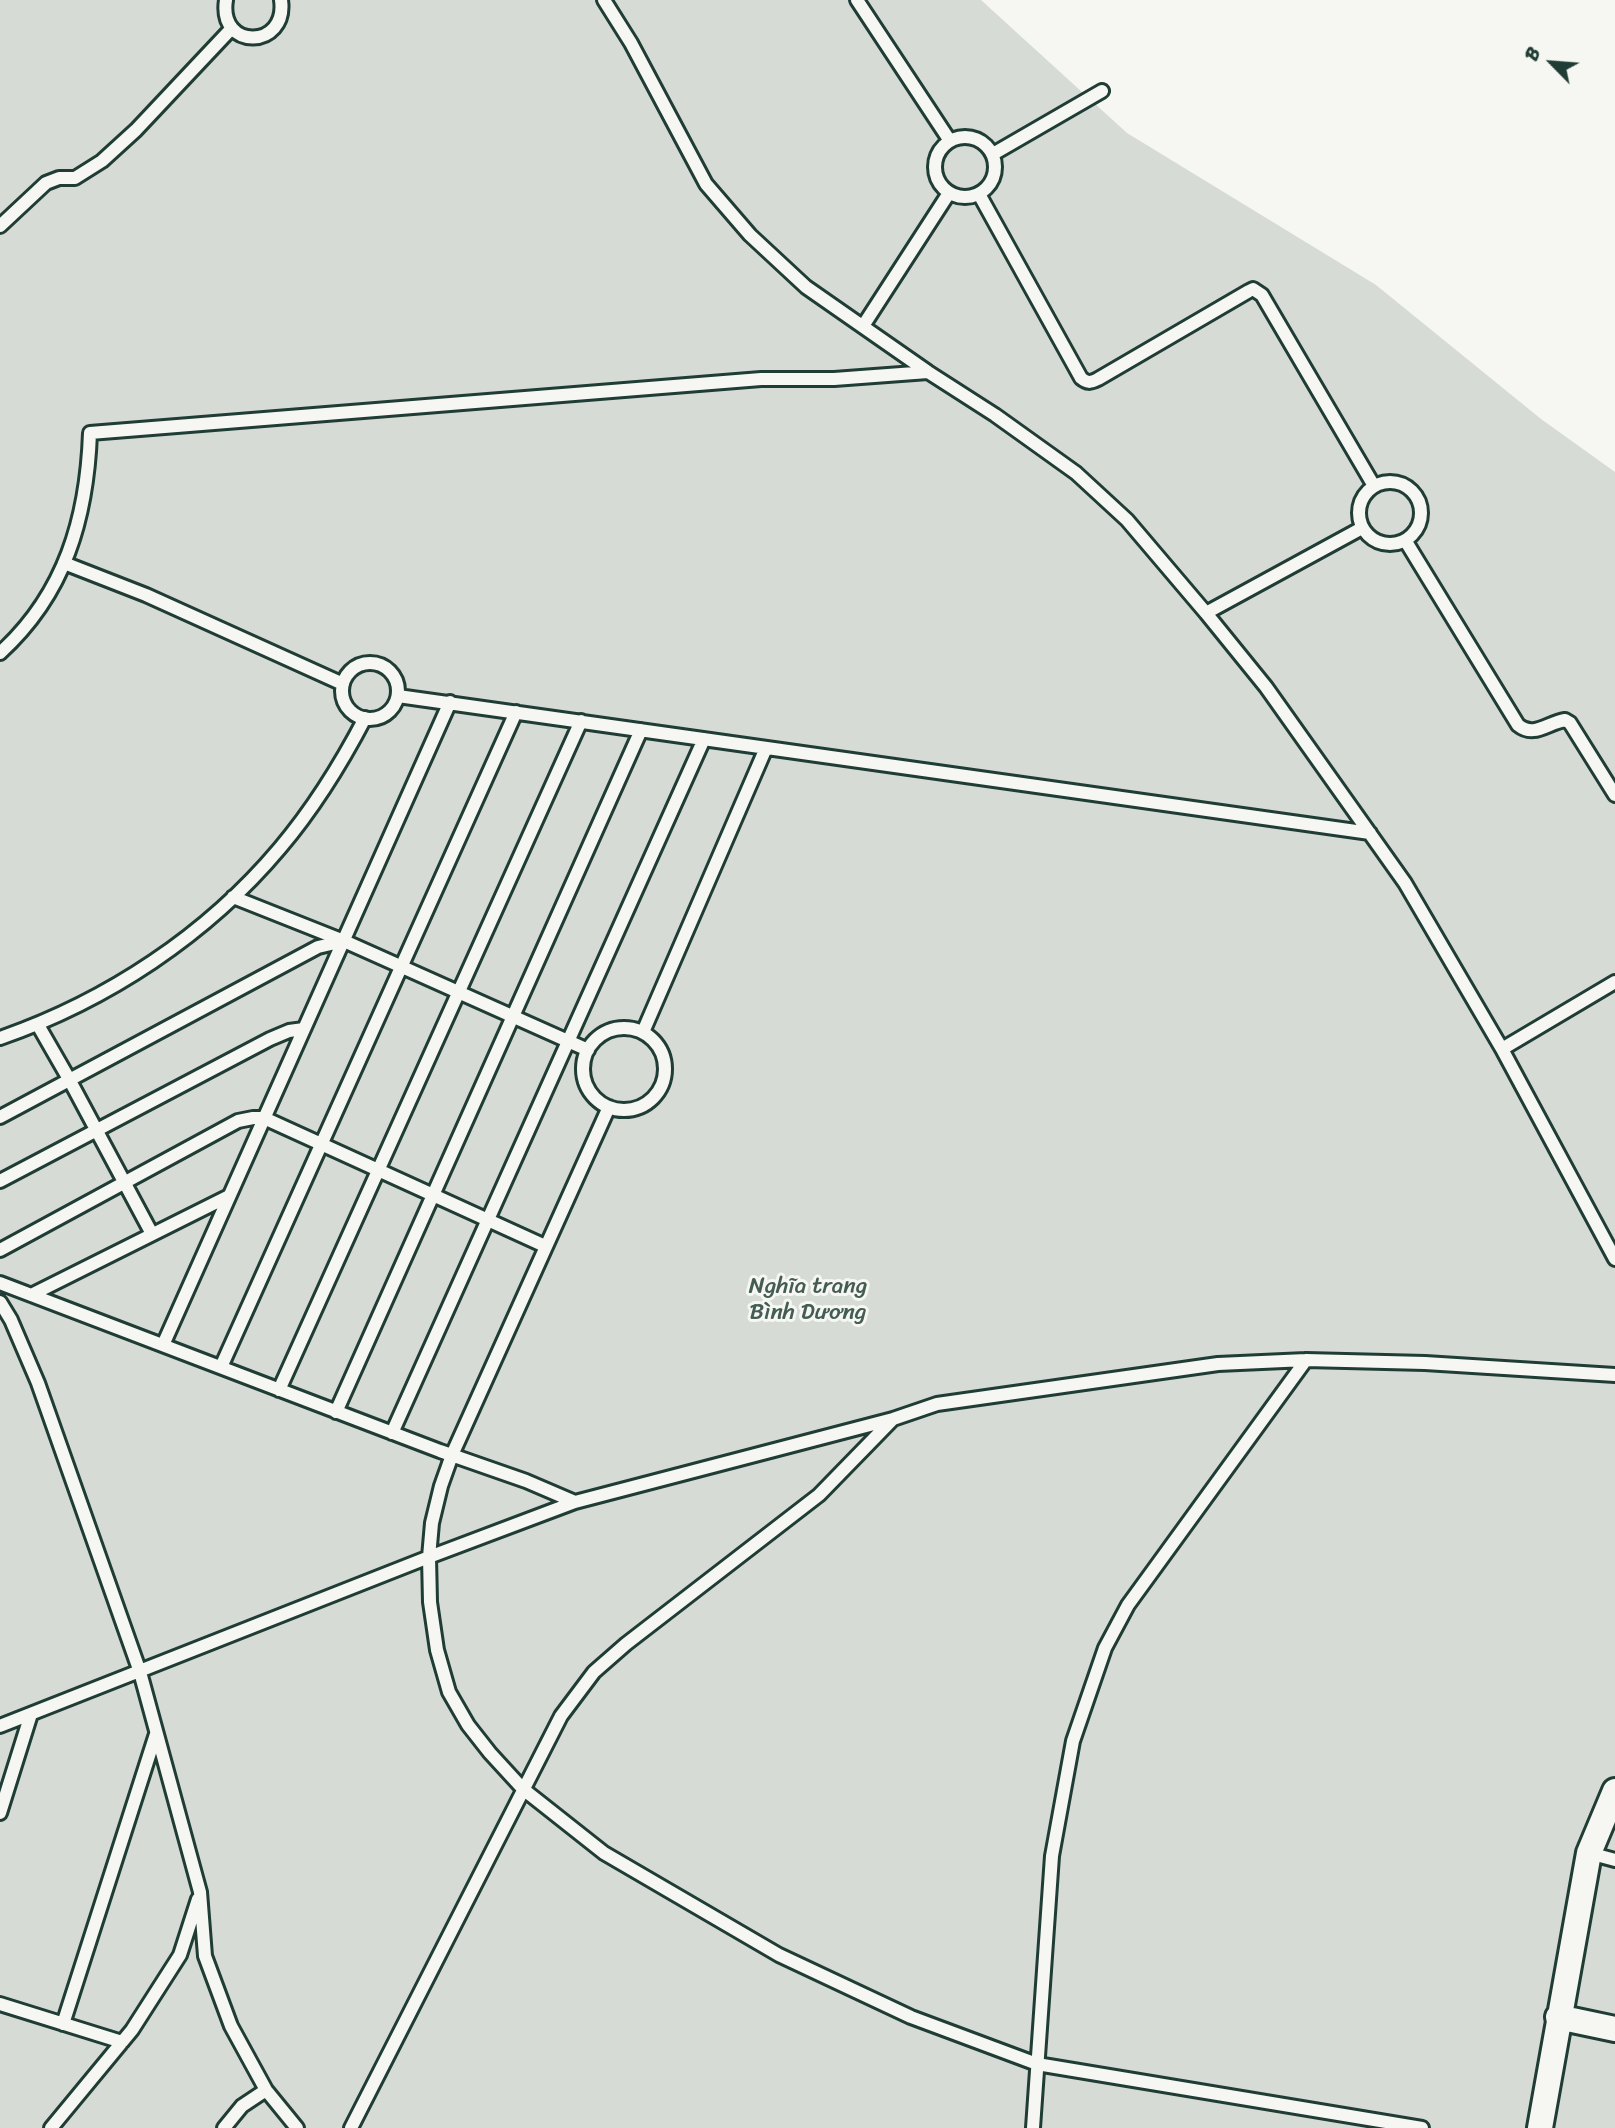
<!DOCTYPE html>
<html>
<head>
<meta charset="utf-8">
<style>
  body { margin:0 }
  #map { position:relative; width:1615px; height:2128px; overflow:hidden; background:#f6f6f2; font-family:Sriracha,sans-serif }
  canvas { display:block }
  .north { position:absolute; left:1517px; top:28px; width:70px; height:70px; -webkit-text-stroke:5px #f6f6f2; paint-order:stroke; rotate:295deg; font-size:19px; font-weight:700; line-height:28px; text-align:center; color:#1f3d34 }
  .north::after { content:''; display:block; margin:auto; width:24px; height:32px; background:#1f3d34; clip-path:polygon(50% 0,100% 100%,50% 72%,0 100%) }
</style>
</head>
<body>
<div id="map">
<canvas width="1615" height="2128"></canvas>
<div class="north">B</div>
</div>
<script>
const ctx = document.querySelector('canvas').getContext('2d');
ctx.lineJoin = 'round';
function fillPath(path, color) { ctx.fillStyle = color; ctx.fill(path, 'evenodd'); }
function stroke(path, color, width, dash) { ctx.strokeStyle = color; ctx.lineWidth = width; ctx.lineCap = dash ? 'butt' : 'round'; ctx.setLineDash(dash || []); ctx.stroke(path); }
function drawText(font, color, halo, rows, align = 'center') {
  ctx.font = font + ' Sriracha,sans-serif'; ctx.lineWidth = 6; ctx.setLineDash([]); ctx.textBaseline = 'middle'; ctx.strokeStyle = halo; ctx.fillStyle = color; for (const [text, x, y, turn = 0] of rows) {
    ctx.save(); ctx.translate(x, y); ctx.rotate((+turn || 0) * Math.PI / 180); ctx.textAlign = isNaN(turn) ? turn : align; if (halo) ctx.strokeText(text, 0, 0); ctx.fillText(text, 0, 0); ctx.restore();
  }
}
const green = new Path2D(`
  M0 0H981L1127 133 1376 285 1541 419 1615 472V2128H0Z`);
const lane = new Path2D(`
  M226 0C218 51 288 49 281 0
  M604 0 631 43 706 184 750 235 806 287 928 372 995 415 1076 473 1127 520 1206 613 1266 687 1405 883 1502 1049 1615 1259
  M857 0 950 141
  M935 167a30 30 0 1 1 60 0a30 30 0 1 1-60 0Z
  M993 154 1102 91
  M979 194 1081 378C1087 383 1090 383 1098 379L1249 291 1253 289 1262 295 1374 486
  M0 226 46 183 59 178H75L102 161 136 130 232 28
  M863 326 949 193
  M1359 513a31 31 0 1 1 62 0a31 31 0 1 1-62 0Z
  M1405 540 1518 725C1534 738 1547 723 1565 720L1570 723 1615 795
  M64 563 146 595 343 684
  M1206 613 1362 528
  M0 653C65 594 87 518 90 433L761 379H834L928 372
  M342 691a28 28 0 1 1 56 0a28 28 0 1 1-56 0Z
  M398 696 1370 833
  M233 897 344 941 588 1050
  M38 1025 69 1079 152 1234
  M583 1069a41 41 0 1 1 82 0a41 41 0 1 1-82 0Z
  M643 1032 766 748
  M0 1038C107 1001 207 935 280 848 313 809 341 764 365 718
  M1502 1049 1615 982
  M609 1107 452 1455 441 1486 432 1523 429 1557 430 1602 437 1650 449 1692 468 1725 490 1753 523 1789 604 1853 779 1955 911 2017 1037 2064 1422 2128
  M0 1117 318 947 344 941
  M0 1181 270 1039 289 1031 304 1029
  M0 1250 238 1121 253 1118H264L545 1246
  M0 1283 440 1451 526 1481 575 1502
  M31 1295 229 1196
  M0 1302 11 1320 38 1383 140 1672 200 1892 205 1956 231 2026 266 2090 297 2128
  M163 1345 450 702
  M221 1367 516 712
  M279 1390 581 721
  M336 1412 641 730
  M392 1433 704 739
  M0 1726 429 1557 575 1502 893 1419 937 1404 1218 1364 1306 1360 1425 1363 1615 1375
  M0 1813 31 1714
  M1589 1853 1615 1860
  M0 2004 122 2042
  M63 2024 156 1734
  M51 2128 132 2030 180 1955 198 1899
  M224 2128 242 2106 266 2090
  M351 2128 561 1716 594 1672 626 1644 819 1495 893 1419
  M1033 2128 1052 1856 1073 1741 1105 1648 1128 1605 1306 1360`);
const street = new Path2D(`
  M1558 2017 1615 2029
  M1540 2128 1589 1853 1615 1791`);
const parkNames = [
  ["Nghĩa trang",808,1287],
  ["Bình Dương",808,1313]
];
fillPath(green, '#d6dbd6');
stroke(lane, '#1f3d34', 18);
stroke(street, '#1f3d34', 30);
stroke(lane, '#f6f6f2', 12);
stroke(street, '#f6f6f2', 24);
drawText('23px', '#445d54', '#f6f6f2', parkNames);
</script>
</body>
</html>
